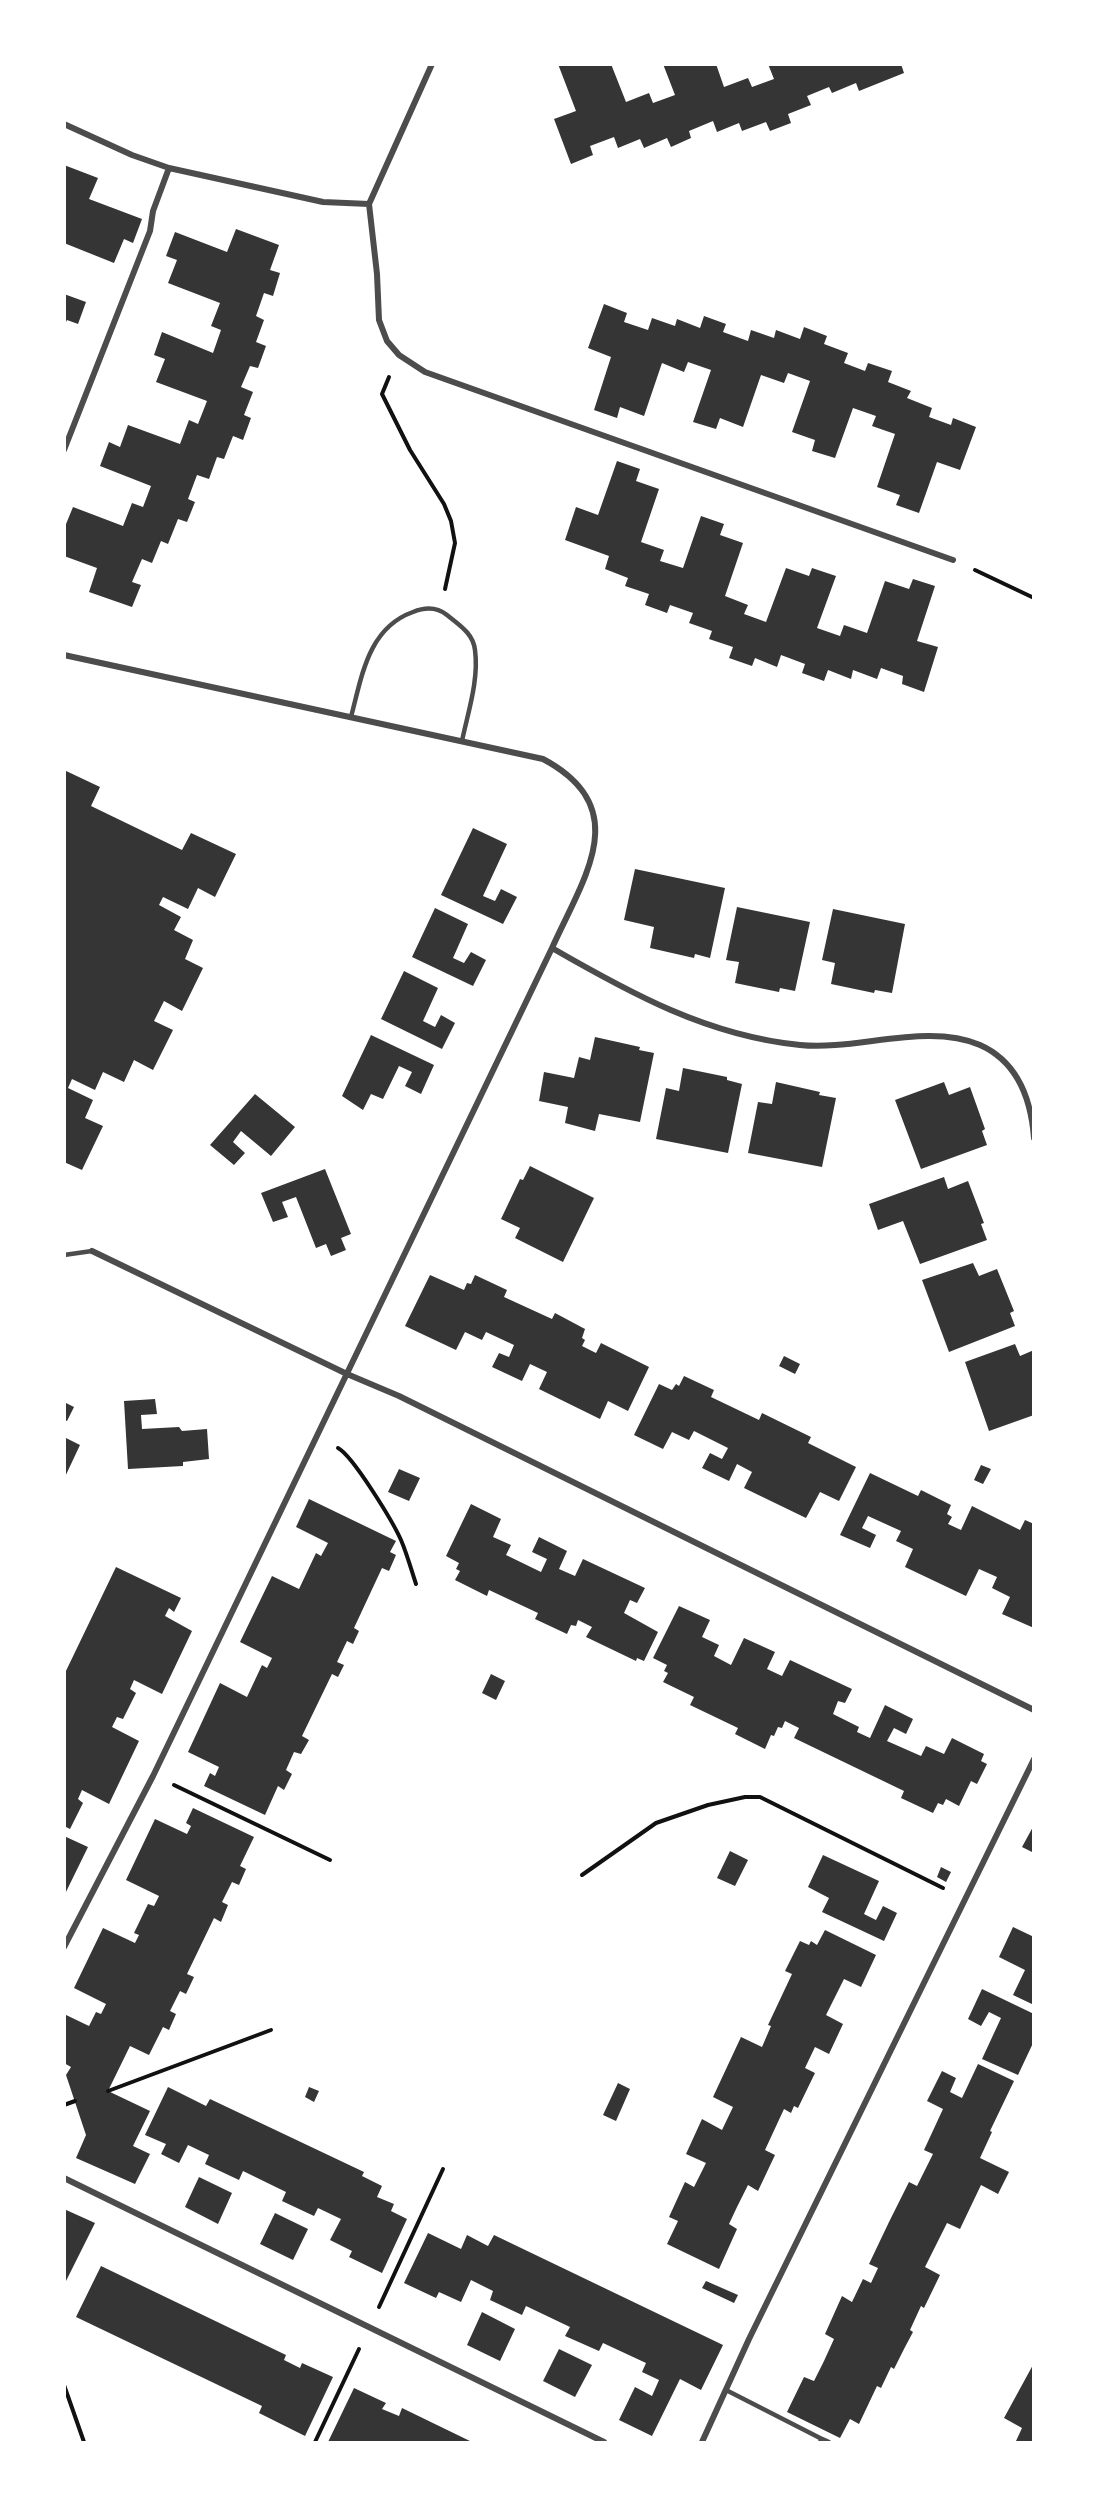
<!DOCTYPE html>
<html>
<head>
<meta charset="utf-8">
<style>
  body { margin:0 }
  #map { position:relative; width:1098px; height:2507px; overflow:hidden; background:#fff; font-family:"Golos Text",sans-serif }
  canvas { display:block }
  .frame { position:absolute; inset:0; border:66px solid #fff; pointer-events:none }
</style>
</head>
<body>
<div id="map">
<canvas width="1098" height="2507"></canvas>
<div class="frame"></div>
</div>
<script>
const ctx = document.querySelector('canvas').getContext('2d');
ctx.lineJoin = 'round';
function fillPath(path, color) { ctx.fillStyle = color; ctx.fill(path, 'evenodd'); }
function stroke(path, color, width, dash) { ctx.strokeStyle = color; ctx.lineWidth = width; ctx.lineCap = dash ? 'butt' : 'round'; ctx.setLineDash(dash || []); ctx.stroke(path); }
const building = new Path2D(`
  M558 64H611L626 102 649 93 653 103 675 95 663 64H716L724 87 748 78 752 87 774 79 768 64H901L904 73 859 91 856 83 832 93 829 87 807 96 811 105 788 114 791 123 770 131 766 122 742 131 739 123 717 132 713 121 689 131 691 138 671 147 667 138 644 148 640 139 618 148 614 137 590 146 593 155 571 164 554 119 576 111Z
  M64 165 98 178 89 199 142 219 133 243 124 239 114 263 64 243Z
  M236 229 279 245 270 270 280 273 273 296 264 293 256 316 264 320 256 342 266 346 258 368 250 366 241 387 253 392 244 415 251 418 243 440 233 436 224 459 217 457 209 479 197 475 188 499 195 502 187 522 178 519 168 544 161 541 152 563 142 559 132 582 141 585 132 607 89 592 97 568 64 556V529L73 507 123 526 132 503 143 507 151 486 100 466 109 442 120 447 128 425 180 444 189 420 198 424 207 401 156 382 165 359 154 355 162 332 213 353 221 330 211 326 220 303 168 283 177 260 166 256 175 232 227 252Z
  M64 294 86 302 78 324 67 320 64 326Z
  M604 304 627 313 624 322 648 330 652 318 675 326 677 319 700 328 704 316 726 324 723 332 748 341 751 330 774 338 776 330 800 339 804 327 827 336 824 344 848 353 844 363 865 371 868 363 892 371 888 382 911 391 907 398 932 408 929 417 951 425 953 418 976 427 960 470 937 462 919 513 896 505 900 495 877 487 895 434 872 426 876 416 853 408 835 458 812 451 815 440 792 432 810 381 788 373 784 383 761 375 743 427 720 418 716 429 693 422 711 370 688 362 684 372 662 363 644 416 620 407 617 418 594 410 611 357 588 348Z
  M617 461 640 469 636 481 659 489 641 542 664 550 660 561 683 568 701 516 724 524 720 535 743 543 725 596 748 605 744 614 766 622 786 568 809 576 812 568 836 576 817 628 840 636 844 625 867 633 885 581 909 589 913 579 935 586 917 641 938 647 924 692 902 684 903 676 881 668 877 679 853 670 851 679 828 670 824 681 802 673 805 664 781 655 777 667 755 658 752 666 729 658 733 647 709 639 712 631 689 623 693 613 670 605 667 613 645 605 649 594 625 586 628 578 605 569 609 556 565 540 576 507 598 515Z
  M64 770 100 787 91 806 182 850 191 833 236 854 215 897 198 888 188 909 163 897 159 905 181 917 174 930 193 940 185 959 203 968 182 1011 164 1001 154 1021 173 1030 153 1070 134 1060 124 1082 103 1072 95 1090 72 1079 68 1088 93 1100 85 1118 103 1126 82 1170 64 1162V853L66 848 64 847Z
  M473 828 507 844 483 896 495 901 501 889 517 897 503 924 441 895Z
  M635 869 725 888 710 958 695 954 694 958 650 948 654 927 624 920Z
  M737 907 810 922 795 991 780 988 779 992 735 983 739 962 726 960Z
  M435 908 468 924 453 958 464 963 471 952 486 960 473 986 412 957Z
  M833 909 905 924 892 993 875 990 874 993 831 984 835 963 822 960Z
  M404 971 438 988 423 1021 435 1027 441 1015 455 1023 442 1049 381 1019Z
  M371 1035 434 1065 421 1094 405 1086 412 1072 399 1066 383 1099 371 1094 363 1110 342 1096Z
  M595 1037 640 1047 639 1050 654 1053 640 1122 599 1114 595 1131 565 1123 568 1107 539 1101 544 1072 574 1078 579 1057 590 1060Z
  M683 1068 727 1077V1080L742 1084 728 1153 656 1139 666 1088 679 1091Z
  M776 1082 820 1092 819 1095 836 1098 822 1167 748 1153 758 1102 772 1104Z
  M944 1082 949 1095 970 1087 985 1129 982 1131 987 1145 921 1169 895 1100Z
  M255 1094 295 1127 271 1156 241 1131 233 1142 245 1153 234 1165 210 1145Z
  M530 1166 594 1198 563 1262 515 1238 520 1228 501 1219 520 1179 523 1180Z
  M325 1169 351 1234 341 1238 346 1250 331 1256 326 1244 316 1248 296 1197 282 1202 288 1217 273 1222 261 1193Z
  M944 1177 948 1189 968 1181 984 1223 981 1224 987 1240 920 1264 903 1221 878 1230 869 1204Z
  M973 1263 979 1276 997 1269 1014 1311 1010 1313 1015 1326 949 1352 922 1280Z
  M430 1275 464 1290 467 1283 471 1284 475 1275 507 1290 504 1297 552 1319 555 1313 585 1329 582 1338 585 1340 582 1346 596 1353 601 1343 649 1367 628 1411 608 1401 600 1419 539 1389 547 1372 530 1364 522 1381 492 1367 499 1353 509 1357 514 1345 486 1332 482 1340 465 1332 456 1350 405 1326Z
  M1015 1344 1020 1356 1034 1350V1415L989 1431 965 1362Z
  M784 1356 800 1364 795 1374 779 1366Z
  M684 1376 714 1390 711 1397 759 1420 762 1413 811 1437 808 1443 856 1467 839 1501 820 1492 806 1518 744 1488 752 1472 737 1464 729 1481 702 1468 710 1453 722 1459 728 1448 694 1431 689 1440 672 1432 663 1449 634 1435 659 1384 672 1390 676 1384 679 1386Z
  M155 1399 157 1414 141 1415 142 1429 179 1427 182 1431 207 1429 209 1459 183 1462V1466L128 1469 124 1401Z
  M64 1402 74 1407 67 1421 64 1420Z
  M64 1437 80 1445 64 1479Z
  M981 1465 991 1469 983 1484 974 1480Z
  M399 1469 420 1478 409 1501 388 1492Z
  M870 1473 918 1496 921 1490 951 1505 947 1514 952 1517 948 1524 961 1530 972 1506 1020 1530 1025 1520 1034 1524V1628L1002 1614 1010 1597 992 1588 997 1577 979 1569 966 1596 905 1567 913 1549 896 1541 901 1531 868 1516 862 1528 876 1535 870 1548 840 1535Z
  M309 1499 396 1541 390 1552 396 1555 389 1571 382 1568 354 1628 359 1631 353 1644 347 1641 337 1662 344 1665 338 1677 332 1674 302 1736 309 1740 301 1754 294 1752 286 1770 292 1774 284 1790 278 1786 265 1815 204 1786 210 1773 215 1776 219 1767 188 1752 220 1683 247 1697 262 1665 267 1668 272 1658 240 1642 272 1576 299 1589 316 1553 321 1556 328 1543 296 1527Z
  M471 1504 501 1519 493 1537 511 1545 506 1555 541 1572 547 1559 532 1552 539 1537 567 1551 559 1569 575 1576 583 1559 645 1588 637 1603 630 1600 624 1613 658 1632 644 1661 637 1658 636 1661 586 1637 592 1627 578 1620 576 1626 571 1625 567 1634 535 1619 538 1613 489 1590 487 1596 455 1580 460 1571 456 1569 459 1563 446 1556Z
  M116 1567 181 1598 174 1612 169 1608 165 1616 192 1631 162 1694 134 1680 130 1689 136 1693 123 1719 117 1717 112 1727 139 1741 109 1804 82 1790 78 1799 83 1803 70 1829 64 1826V1675Z
  M679 1606 710 1620 702 1637 719 1645 714 1656 731 1665 744 1638 775 1652 767 1669 782 1676 790 1660 852 1689 845 1703 838 1701 833 1714 859 1727 857 1732 870 1738 885 1705 913 1719 906 1734 894 1728 887 1741 921 1756 926 1746 944 1754 952 1738 984 1754 981 1761 987 1764 977 1784 971 1781 959 1806 946 1799 943 1805 938 1803 933 1813 901 1798 904 1791 794 1738 799 1728 785 1721 782 1728 778 1727 774 1736 771 1735 765 1749 735 1734 738 1728 690 1705 694 1697 663 1682 668 1673 664 1671 667 1665 653 1658Z
  M491 1674 505 1681 496 1700 482 1693Z
  M193 1808 254 1837 240 1866 246 1869 239 1885 232 1882 222 1902 228 1905 221 1922 214 1918 187 1974 194 1977 186 1994 180 1991 170 2011 176 2014 169 2030 163 2027 149 2055 130 2046 108 2091 150 2111 133 2146 150 2154 135 2184 76 2158 86 2135 66 2075 71 2067 64 2063V2014L89 2026 96 2012 101 2014 106 2004 74 1988 103 1928 135 1943 139 1935 134 1933 148 1904 154 1906 159 1896 126 1880 155 1819 187 1834 191 1826 186 1823Z
  M1034 1825V1853L1022 1847Z
  M64 1836 88 1847 64 1896Z
  M730 1851 748 1860 735 1886 717 1878Z
  M823 1855 879 1881 864 1914 876 1920 883 1906 897 1913 884 1941 822 1912 829 1898 808 1887Z
  M941 1867 951 1872 946 1882 937 1877Z
  M1013 1927 1034 1937V2005L1013 1995 1025 1970 999 1957Z
  M825 1930 876 1955 861 1987 844 1979 826 2015 843 2024 829 2054 815 2047 805 2068 815 2073 798 2108 794 2106 791 2113 784 2109 765 2150 775 2155 758 2191 748 2185 737 2207 729 2224 737 2229 719 2269 667 2244 678 2221 669 2217 685 2182 694 2187 706 2163 686 2154 702 2119 722 2130 733 2107 713 2097 741 2037 762 2047 771 2026 768 2025 792 1974 785 1971 800 1941 809 1945 811 1941 817 1945Z
  M982 1989 1034 2014V2041L1018 2075 982 2059 1001 2018 989 2012 981 2026 968 2019Z
  M978 2064 1014 2081 990 2131 992 2132 980 2158 1009 2172 998 2194 981 2185 960 2229 947 2223 925 2267 940 2275 924 2308 921 2306 910 2330 913 2332 904 2349 894 2369 891 2367 881 2388 877 2386 859 2424 850 2419 840 2438 787 2412 804 2377 814 2381 824 2361 834 2339 825 2334 842 2296 852 2302 863 2279 871 2283 878 2268 869 2264 889 2222 909 2182 917 2186 933 2154 924 2150 943 2109 927 2101 942 2071 956 2078 950 2092 962 2098Z
  M618 2083 630 2089 616 2121 603 2115Z
  M168 2087 206 2106 210 2099 364 2172 362 2176 382 2186 377 2197 394 2204 391 2211 407 2219 382 2273 349 2257 352 2251 330 2240 341 2219 318 2208 314 2216 282 2201 286 2192 243 2171 239 2180 205 2164 209 2155 188 2145 179 2163 161 2154 166 2144 145 2135Z
  M309 2087 319 2091 314 2102 305 2097Z
  M199 2177 232 2193 218 2224 185 2207Z
  M64 2209 95 2223 64 2285Z
  M275 2213 308 2229 293 2260 260 2244Z
  M428 2233 461 2249 467 2235 488 2246 494 2235 723 2345 701 2390 680 2379 652 2436 619 2420 635 2387 652 2396 659 2380 642 2372 646 2363 603 2343 599 2351 565 2336 570 2327 526 2306 522 2315 490 2300 493 2291 471 2280 461 2302 439 2292 436 2298 404 2283Z
  M101 2266 286 2355 284 2360 300 2368 302 2363 333 2377 305 2436 259 2413 262 2406 76 2317Z
  M706 2281 738 2295 734 2303 702 2288Z
  M482 2312 515 2329 500 2361 467 2345Z
  M559 2349 592 2365 575 2397 543 2381Z
  M1034 2363V2442H1018L1016 2441 1022 2428 1004 2418Z
  M354 2388 386 2403 382 2409 399 2416 402 2408 472 2442H328Z`);
const path = new Path2D(`
  M389 377 382 394 410 450 444 504 451 521 455 543 445 589
  M975 570 1034 598
  M338 1448C353 1456 393 1522 401 1540 407 1554 411 1569 416 1584
  M174 1785 330 1860
  M582 1875 656 1823 708 1805 745 1797H760L943 1888
  M108 2091 271 2030
  M64 2105 75 2101
  M379 2307 443 2169
  M64 2385 84 2442
  M315 2442 359 2349`);
const service = new Path2D(`
  M351 717C362 676 368 628 413 612 425 607 437 607 447 615 459 625 473 633 475 650 479 680 468 712 462 741
  M64 1255 92 1251
  M726 2390 820 2438 821 2442
  M820 2438 829 2442`);
const minor = new Path2D(`
  M64 124 132 155 169 168 323 202 369 204 432 64
  M369 204 377 274 379 320 387 341 399 355 425 372 953 560
  M64 450 150 231 153 211 169 168
  M64 655 543 759C635 808 584 877 552 948L153 1776 64 1947
  M552 948C630 993 708 1036 800 1045 856 1051 927 1022 980 1045 1018 1062 1031 1099 1034 1138
  M92 1251 347 1374 399 1396 1034 1710
  M64 2178 604 2442
  M702 2442 749 2339 1034 1759`);
fillPath(building, '#353535');
stroke(path, '#111', 4);
stroke(service, '#4c4c4c', 4.5);
stroke(minor, '#4c4c4c', 6);
</script>
</body>
</html>
